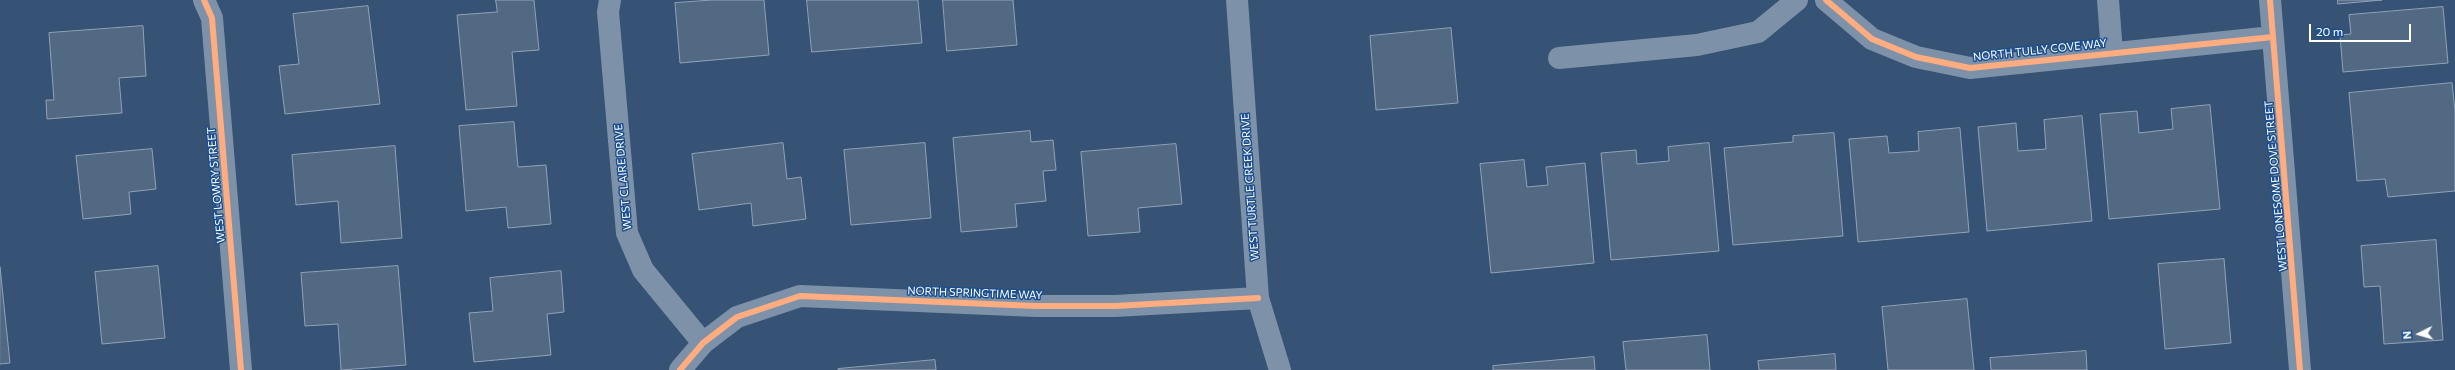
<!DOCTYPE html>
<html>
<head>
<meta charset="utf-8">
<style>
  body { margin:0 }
  #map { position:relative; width:2455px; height:370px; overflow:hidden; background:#365274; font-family:Commissioner,sans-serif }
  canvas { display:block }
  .north { position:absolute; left:2399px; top:314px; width:40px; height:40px; -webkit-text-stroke:3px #1b4f8f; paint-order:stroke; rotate:265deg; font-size:11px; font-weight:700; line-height:16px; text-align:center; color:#fff }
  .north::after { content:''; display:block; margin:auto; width:14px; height:18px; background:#fff; clip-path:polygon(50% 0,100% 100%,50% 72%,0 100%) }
  .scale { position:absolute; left:2309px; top:24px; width:102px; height:18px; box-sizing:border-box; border:2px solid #fff; border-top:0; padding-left:5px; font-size:12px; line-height:14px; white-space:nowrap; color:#fff; -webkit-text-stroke:3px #1b4f8f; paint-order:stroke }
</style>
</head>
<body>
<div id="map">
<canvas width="2455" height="370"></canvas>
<div class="north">N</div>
<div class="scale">20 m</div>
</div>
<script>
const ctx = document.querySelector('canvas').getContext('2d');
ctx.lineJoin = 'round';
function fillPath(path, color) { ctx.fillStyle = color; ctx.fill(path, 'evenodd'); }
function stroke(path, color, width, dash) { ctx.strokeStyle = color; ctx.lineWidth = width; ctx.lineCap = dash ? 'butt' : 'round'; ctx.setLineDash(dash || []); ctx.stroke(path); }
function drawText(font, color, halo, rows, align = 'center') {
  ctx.font = font + ' Commissioner,sans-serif'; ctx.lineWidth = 3; ctx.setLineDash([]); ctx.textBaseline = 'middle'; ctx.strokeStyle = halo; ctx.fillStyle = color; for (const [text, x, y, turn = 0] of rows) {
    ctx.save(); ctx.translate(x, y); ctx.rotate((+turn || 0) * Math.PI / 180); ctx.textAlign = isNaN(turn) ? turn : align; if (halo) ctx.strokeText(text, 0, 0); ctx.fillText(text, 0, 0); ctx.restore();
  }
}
const building = new Path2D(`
  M496 0H534L539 50 512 52 517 106 466 110 457 15 497 12Z
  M713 0H764L769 55 680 63 675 3Z
  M807 0H918L922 43 812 52Z
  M943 0H1013L1017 45 947 51Z
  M2338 0H2382L2338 4Z
  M368 6 380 104 285 114 279 66 299 64 293 14Z
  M2443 7 2448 63 2343 72 2340 35 2351 34 2349 15Z
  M143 26 146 76 119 78 122 113 47 119 46 100H54L49 33Z
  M1451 28 1458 103 1376 110 1370 36Z
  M2452 83 2455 111V191L2388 197 2385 179 2357 181 2349 93Z
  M2210 105 2220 209 2109 219 2100 114 2137 111 2139 133 2173 129 2171 109Z
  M2082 116 2092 221 1987 231 1978 127 2016 123 2018 151 2046 149 2044 120Z
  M514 122 518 167 546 165 551 224 508 228 506 207 466 211 459 126Z
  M1960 128 1969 232 1858 242 1849 139 1887 136 1889 153 1919 151 1918 132Z
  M1030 131 1031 142 1053 140 1056 170 1043 171 1046 201 1015 204 1017 227 961 232 953 138Z
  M1834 133 1843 236 1733 245 1724 148 1793 142V136Z
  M783 143 787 179 801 177 806 219 753 226 751 203 699 210 692 154Z
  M925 143 931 218 851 225 844 150Z
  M1709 143 1719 251 1611 260 1601 153 1636 150 1637 164 1669 161 1668 147Z
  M1176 144 1182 204 1138 208 1140 232 1088 236 1081 152Z
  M395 146 402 238 341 243 338 201 296 205 292 155Z
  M152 149 156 189 129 192 131 214 83 219 76 156Z
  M1524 160 1527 187 1548 185 1546 167 1585 163 1594 263 1491 273 1480 164Z
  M2436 240 2443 340 2384 344 2380 286 2364 287 2361 246Z
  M2224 259 2231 343 2165 349 2158 264Z
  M158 266 165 338 102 344 95 272Z
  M398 266 406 365 341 370 338 324 305 326 301 273Z
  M0 267 10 363 0 364Z
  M561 271 564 312 547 314 551 355 474 362 469 313 493 311 490 278Z
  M1967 299 1974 370H1888L1882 307Z
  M1707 335 1710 370H1626L1623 342Z
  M2086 351 2087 370H1991L1990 358Z
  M1835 354 1836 370H1759L1758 361Z
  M1594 357 1595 370H1493V366Z
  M935 360 936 370H838V369Z`);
const minor = new Path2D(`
  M204 0 212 18 241 370
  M610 0 608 12 627 233 643 270 703 343
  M1237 0 1258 298 1280 370
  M1826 0 1872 39 1916 57 1970 68 2273 37
  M2108 0 2112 53
  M2270 0 2300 370
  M1559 58 1697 45 1758 32 1797 0
  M680 370 703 343 737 317 800 296 1036 306H1115L1258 298`);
const cycleway = new Path2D(`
  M204 0 212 18 241 370
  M1826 0 1872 39 1916 57 1970 68 2273 37
  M2270 0 2300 370
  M680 370 703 343 737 317 800 296 1036 306H1115L1258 298`);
const streetNames = [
  ["NORTH TULLY COVE WAY",2040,50,-6],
  ["WEST CLAIRE DRIVE",623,177,-95],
  ["WEST LOWRY STREET",216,185,-95],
  ["WEST LONESOME DOVE STREET",2276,186,-95],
  ["WEST TURTLE CREEK DRIVE",1250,187,-94],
  ["NORTH SPRINGTIME WAY",975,293,2]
];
fillPath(building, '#526984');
stroke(building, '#92a2b6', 1);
stroke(minor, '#7d92a8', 22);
stroke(cycleway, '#ffac80', 6);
drawText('11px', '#fff', '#1b4f8f', streetNames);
</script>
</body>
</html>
